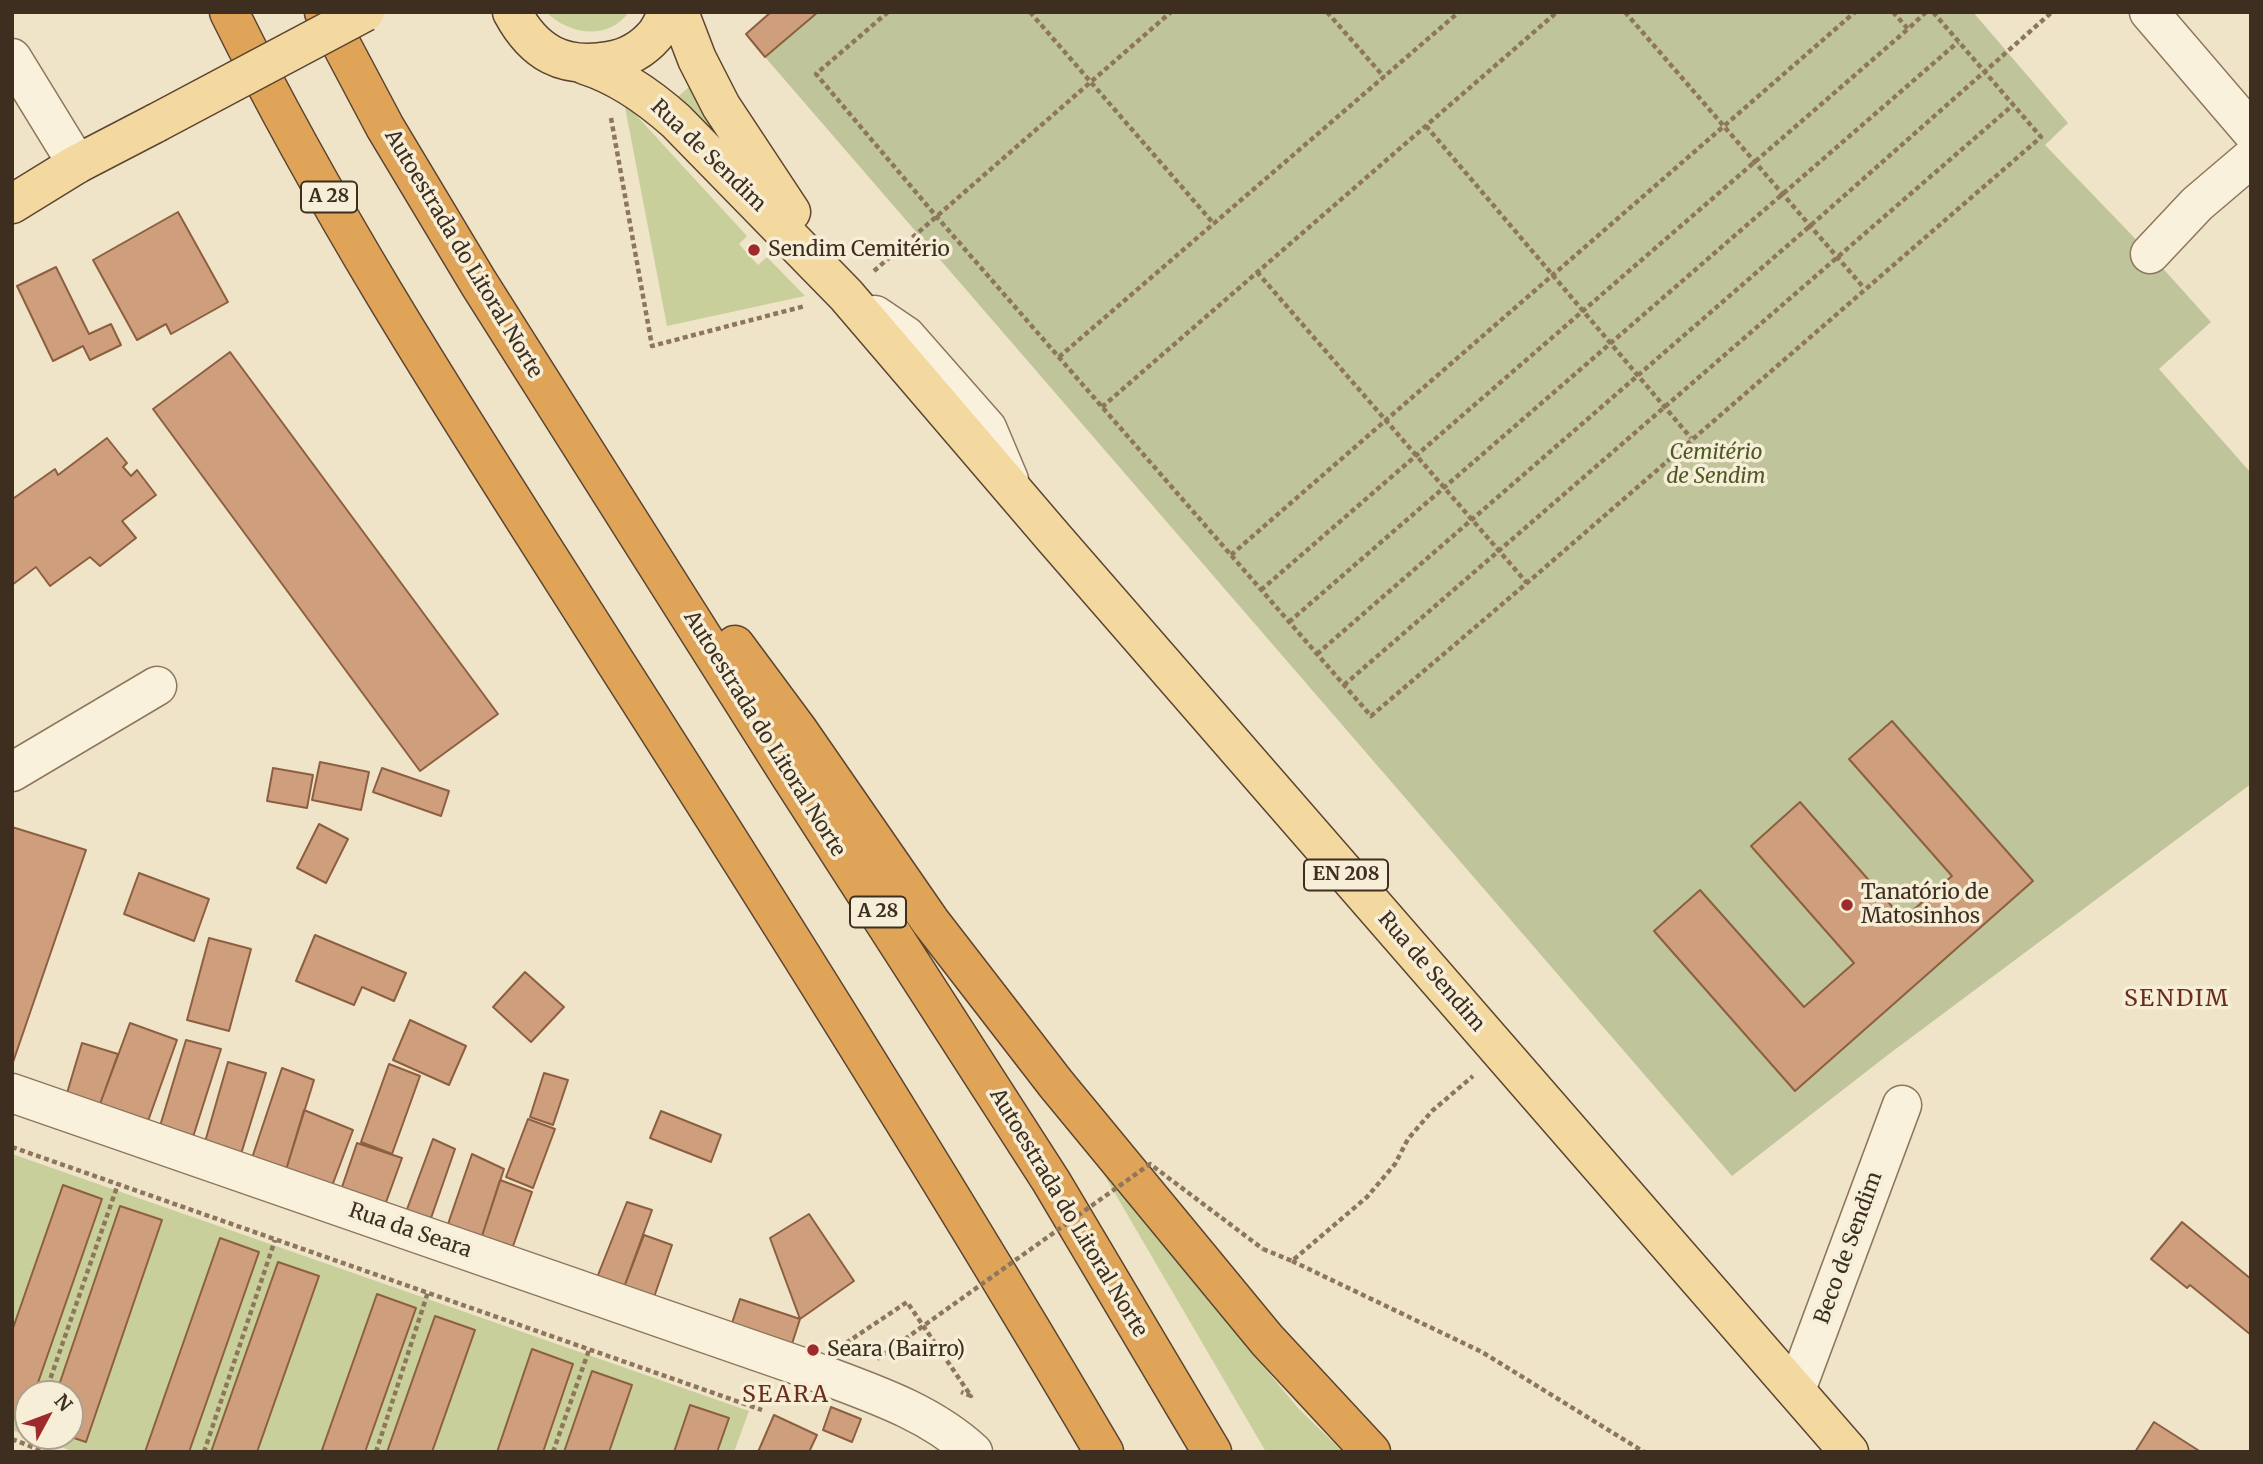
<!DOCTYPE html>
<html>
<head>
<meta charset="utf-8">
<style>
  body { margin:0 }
  #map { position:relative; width:2263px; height:1464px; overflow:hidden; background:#f0e4c8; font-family:Merriweather,serif }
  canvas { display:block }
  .frame { position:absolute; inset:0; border:14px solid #3d2e20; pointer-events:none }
  .north { position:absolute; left:14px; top:1380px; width:70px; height:70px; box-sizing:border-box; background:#f7eed8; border:2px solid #ada18e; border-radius:50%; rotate:49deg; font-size:19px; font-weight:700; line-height:28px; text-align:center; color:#3d2e20 }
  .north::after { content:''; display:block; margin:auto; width:24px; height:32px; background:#9e2a2b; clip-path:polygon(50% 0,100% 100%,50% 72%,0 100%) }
</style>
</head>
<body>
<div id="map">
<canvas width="2263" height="1464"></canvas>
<div class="frame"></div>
<div class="north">N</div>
</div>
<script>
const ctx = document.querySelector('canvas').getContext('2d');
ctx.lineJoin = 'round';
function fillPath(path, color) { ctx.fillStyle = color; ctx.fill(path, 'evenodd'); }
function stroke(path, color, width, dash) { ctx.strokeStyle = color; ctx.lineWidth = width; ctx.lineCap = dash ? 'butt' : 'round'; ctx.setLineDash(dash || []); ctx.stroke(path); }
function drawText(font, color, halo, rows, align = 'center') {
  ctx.font = font + ' Merriweather,serif'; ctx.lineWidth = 7; ctx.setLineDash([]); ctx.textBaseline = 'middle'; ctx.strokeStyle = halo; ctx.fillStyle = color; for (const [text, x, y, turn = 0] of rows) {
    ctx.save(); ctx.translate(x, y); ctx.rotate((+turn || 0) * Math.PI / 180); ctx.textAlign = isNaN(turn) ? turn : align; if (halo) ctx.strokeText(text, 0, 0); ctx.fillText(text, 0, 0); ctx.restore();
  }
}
const green = new Path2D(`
  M546 12H629C608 41 569 35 546 12Z
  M695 82 799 236 674 100Z
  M624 102 747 236 739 244 758 265 767 257 805 296 667 326Z
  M12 1154 749 1411 734 1452H75L29 1436H70V1394H28V1436L12 1430Z
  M1103 1173 1298 1408 1343 1452H1266Z`);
const cemetery = new Path2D(`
  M818 12H1973L2068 123 2045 145 2150 254 2211 322 2159 369 2251 473V784L1889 1054 1732 1176 765 57Z`);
const building = new Path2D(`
  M771 12H818L765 57 746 34Z
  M178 212 228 302 171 334 166 324 137 340 93 260Z
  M56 267 89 334 111 324 121 345 90 360 83 346 53 361 17 286Z
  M230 352 498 714 420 771 153 409Z
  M107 438 127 463 123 467 131 476 137 470 156 495 122 521 136 538 100 566 90 557 50 586 36 567 12 585V496L14 498 55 469 58 475Z
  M1892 721 2033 881 1795 1091 1654 931 1700 890 1804 1007 1854 963 1751 846 1800 802 1903 919 1952 876 1849 759Z
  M320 762 369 772 361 810 312 800Z
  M273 768 313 775 307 808 267 801Z
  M382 768 449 791 441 816 373 792Z
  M319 824 348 839 326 883 297 868Z
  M12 827 86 850 12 1065Z
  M139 873 209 899 194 941 124 914Z
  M315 935 406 973 394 1001 362 987 354 1005 296 981Z
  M209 938 251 949 229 1031 187 1020Z
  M525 972 564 1007 531 1042 493 1007Z
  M410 1020 466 1046 449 1085 393 1060Z
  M130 1023 177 1040 148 1121 100 1104Z
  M186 1040 221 1049 193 1137 160 1126Z
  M82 1043 118 1054 100 1104 67 1093Z
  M228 1062 266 1073 241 1154 205 1142Z
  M389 1064 420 1076 392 1154 361 1142Z
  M282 1068 314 1080 286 1170 252 1158Z
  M544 1073 568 1080 553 1125 530 1117Z
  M304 1110 353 1130 332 1186 286 1170Z
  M661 1111 721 1135 711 1162 650 1138Z
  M528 1119 555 1129 533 1188 506 1177Z
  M433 1139 455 1149 430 1221 406 1212Z
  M357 1143 402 1158 385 1205 341 1190Z
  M472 1154 504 1169 481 1239 447 1227Z
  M500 1180 532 1192 512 1249 481 1239Z
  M63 1185 102 1199 34 1394H28V1411L24 1421 12 1417V1331Z
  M627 1202 652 1210 623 1290 596 1280Z
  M120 1206 162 1220 86 1442 68 1436H70V1394H56Z
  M809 1214 854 1281 800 1319 770 1238Z
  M2182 1222 2251 1279V1335L2190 1285 2187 1288 2151 1259Z
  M644 1235 672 1245 653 1300 623 1290Z
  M220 1238 259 1252 189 1452H145Z
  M278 1262 319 1276 257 1452H211Z
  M377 1294 416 1308 365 1452H327L322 1450Z
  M740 1299 800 1319 790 1350 730 1329Z
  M435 1316 475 1330 432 1452H387Z
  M532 1349 573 1364 543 1452H497Z
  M592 1371 632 1385 609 1452H564Z
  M690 1405 729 1418 717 1452H674Z
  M831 1407 861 1419 852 1442 823 1430Z
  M774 1415 817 1435 809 1452H758Z
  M2154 1422 2201 1452H2135Z`);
const path = new Path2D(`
  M888 12 816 74 936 216 1371 716 1527 583 2041 137 1933 12
  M1030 12 1214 224
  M1327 12 1384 77
  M1625 12 1864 288
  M1893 12 1908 29 1926 12
  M611 118 652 346 805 306
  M1426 126 1691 438
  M874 271 1171 12
  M1257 272 1527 583
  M1059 357 1459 12
  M1102 407 1557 12
  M1231 555 1855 12
  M1261 590 1908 29
  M1289 622 1958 42
  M1317 654 1810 226 2052 12
  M1344 685 2013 105
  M12 1147 762 1410
  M1263 1249 1292 1261 1367 1197 1395 1164 1408 1139 1432 1111 1473 1076
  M1292 1261 1482 1352 1644 1452
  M846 1343 907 1302 971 1396 961 1392
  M45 1394 118 1184
  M12 1439 45 1452
  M204 1452 275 1240
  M376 1452 428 1292
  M553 1452 589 1350`);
const minor = new Path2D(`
  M2149 12 2251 131
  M12 58 77 164
  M2150 254 2197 204 2251 158
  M875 315 906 336 987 428 1009 480
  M12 772 157 686
  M12 1093 808 1369C865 1391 926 1409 973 1452
  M1796 1390 1902 1105`);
const major = new Path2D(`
  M512 12C534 53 563 69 609 61 627 58 643 49 655 35 660 29 664 20 668 12
  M679 12 697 59 721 106 791 212
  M585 65C620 76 649 97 676 121L846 295 1054 538 1849 1452
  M12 204 77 164 156 123`);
const highway = new Path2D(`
  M229 12C340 237 480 448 614 660 781 921 946 1184 1104 1452
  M324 12 385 127 478 282 791 777 1051 1181 1212 1452
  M735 645 798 730 930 921 1056 1084 1267 1340 1371 1452`);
const pathBridge = new Path2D(`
  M877 1359 1150 1164 1263 1249`);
const majorBridge = new Path2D(`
  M156 123 365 12`);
const markers = [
  [754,250,7,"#9e2a2b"],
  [1847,905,7,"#9e2a2b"],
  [813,1350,7,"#9e2a2b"]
];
const shields = [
  [329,197,56],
  [1346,875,84],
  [878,912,56]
];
const shieldNames = [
  ["A 28",329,197],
  ["EN 208",1346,875],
  ["A 28",878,912]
];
const streetNames = [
  ["Rua de Sendim",708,156,44],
  ["Autoestrada do Litoral Norte",463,254,59],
  ["Autoestrada do Litoral Norte",764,734,58],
  ["Rua de Sendim",1431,972,49],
  ["Autoestrada do Litoral Norte",1068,1213,59],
  ["Rua da Seara",410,1231,19],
  ["Beco de Sendim",1849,1248,-70]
];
const poiNames = [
  ["Sendim Cemitério",768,250],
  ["Tanatório de",1861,893],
  ["Matosinhos",1861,917],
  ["Seara (Bairro)",827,1350]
];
const parkNames = [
  ["Cemitério",1716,453],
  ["de Sendim",1716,477]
];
const neighbourhoodNames = [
  ["SENDIM",2177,999],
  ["SEARA",786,1395]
];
fillPath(green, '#c9cf9b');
fillPath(cemetery, '#bfc49a');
fillPath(building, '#cf9f7d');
stroke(building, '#8d5f41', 2);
stroke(minor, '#8d765c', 41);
stroke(major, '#5b4430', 41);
stroke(highway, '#5b4430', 41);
stroke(path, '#8d765c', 4.5, [5, 3.5]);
stroke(minor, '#faf1dc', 38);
stroke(major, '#f3d9a0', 38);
stroke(highway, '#e0a458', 38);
stroke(majorBridge, '#5b4430', 41, []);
stroke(pathBridge, '#8d765c', 4.5, [5, 3.5]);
stroke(majorBridge, '#f3d9a0', 38);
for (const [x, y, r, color] of markers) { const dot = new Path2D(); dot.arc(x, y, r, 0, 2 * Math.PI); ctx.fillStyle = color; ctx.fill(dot); stroke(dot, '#f7eed8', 2.5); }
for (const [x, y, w] of shields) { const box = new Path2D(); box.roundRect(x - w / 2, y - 15.5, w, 31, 5); ctx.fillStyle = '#f7eed8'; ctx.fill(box); stroke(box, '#3d2e20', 2); }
drawText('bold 19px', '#3d2e20', null, shieldNames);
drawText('21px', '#3d2e20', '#f7eed8', streetNames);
drawText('21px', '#3d2e20', '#f7eed8', poiNames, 'left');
drawText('italic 21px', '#4d5a26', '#f7eed8', parkNames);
ctx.letterSpacing = '2px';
drawText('23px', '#6b2e1e', '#f7eed8', neighbourhoodNames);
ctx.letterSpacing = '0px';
</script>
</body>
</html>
